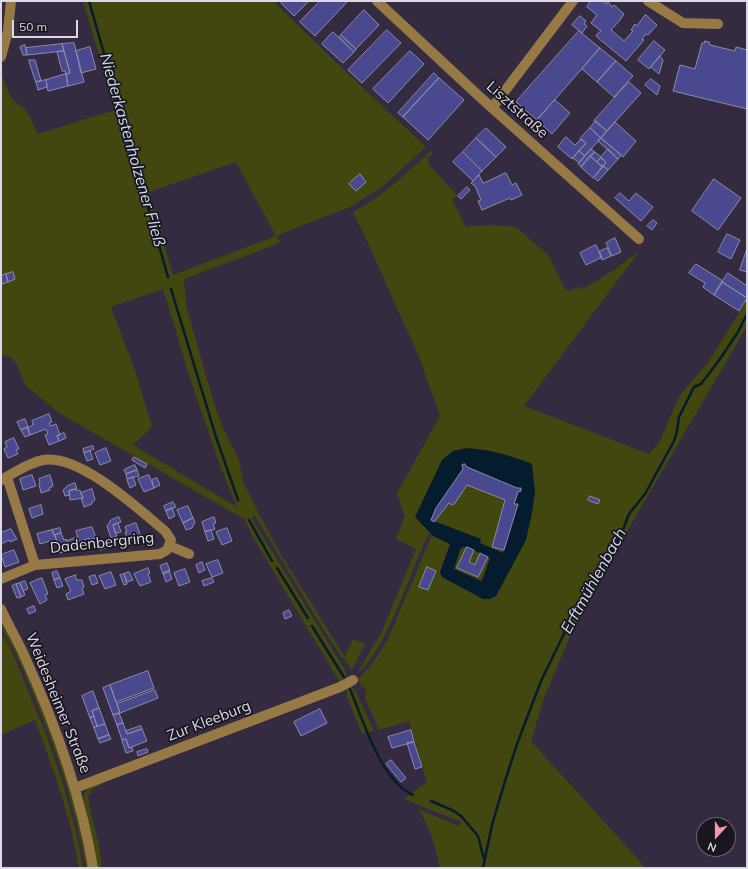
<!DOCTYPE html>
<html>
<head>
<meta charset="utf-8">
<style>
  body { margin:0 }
  #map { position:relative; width:748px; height:869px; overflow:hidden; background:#342b40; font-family:Mulish,sans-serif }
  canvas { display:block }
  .frame { position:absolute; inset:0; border:2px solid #ddd8e5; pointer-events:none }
  .north { position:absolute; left:696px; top:817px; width:40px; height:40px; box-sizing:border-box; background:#1a161f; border:1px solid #68646e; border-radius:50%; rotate:201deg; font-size:11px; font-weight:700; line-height:16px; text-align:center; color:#ddd8e5 }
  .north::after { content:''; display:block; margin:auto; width:14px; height:18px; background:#f39aa9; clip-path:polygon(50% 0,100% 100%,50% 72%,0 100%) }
  .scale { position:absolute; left:12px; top:20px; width:66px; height:18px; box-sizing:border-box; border:2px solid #ddd8e5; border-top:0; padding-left:5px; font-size:12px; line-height:14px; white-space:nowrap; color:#ddd8e5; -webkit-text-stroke:3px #1a161f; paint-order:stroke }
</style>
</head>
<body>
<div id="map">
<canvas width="748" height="869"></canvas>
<div class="frame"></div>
<div class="north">N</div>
<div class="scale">50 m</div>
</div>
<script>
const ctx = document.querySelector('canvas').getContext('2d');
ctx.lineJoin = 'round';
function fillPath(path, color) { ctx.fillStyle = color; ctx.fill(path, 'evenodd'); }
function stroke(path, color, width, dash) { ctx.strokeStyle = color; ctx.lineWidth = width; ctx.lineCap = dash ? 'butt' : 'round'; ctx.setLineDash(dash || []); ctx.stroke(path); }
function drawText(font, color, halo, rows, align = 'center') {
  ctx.font = font + ' Mulish,sans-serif'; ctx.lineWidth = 3.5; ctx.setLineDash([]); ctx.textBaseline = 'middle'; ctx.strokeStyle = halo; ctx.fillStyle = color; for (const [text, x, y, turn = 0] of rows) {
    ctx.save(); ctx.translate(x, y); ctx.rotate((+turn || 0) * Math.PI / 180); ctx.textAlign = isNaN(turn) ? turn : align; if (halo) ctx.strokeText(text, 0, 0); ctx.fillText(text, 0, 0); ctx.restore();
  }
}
const green = new Path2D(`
  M83 1H273L343 69 426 147 381 188 350 207 283 233 277 236 280 243 184 279 186 305 213 400 223 428 239 460 243 481 257 510 280 553 345 657 353 639 365 644 352 670 337 650 317 619 254 514 252 519 345 670 347 679 341 684 254 539 244 519 59 413 25 385 16 363 9 356 1 355V73L11 98 24 108 31 119 38 134 115 110 101 64 110 62 107 53 99 55ZM236 162 276 236 173 275 149 192ZM163 289 192 384 221 468 237 507 133 445 152 427 136 373 111 307Z
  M431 151 433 154 428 157 429 165 458 196 452 199 466 227 492 225 516 227 549 256 565 289 570 291 579 286 580 290C593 283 605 276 617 268 624 263 630 256 638 253L524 406 649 454 659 443 680 395 707 364 736 318 745 302 747 297V326L605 569 574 627 544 698 531 741 646 868H440C435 845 431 830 418 809L459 826 461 822 404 799 427 782 409 721 379 730 365 698V693L367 689 361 686 358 679 373 663 388 639 432 535 429 533 424 543C413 569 380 661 358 672L382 631 416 549 396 539 405 517 397 493 440 416 420 359 366 239 353 212C382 197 406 173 431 151Z
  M1 622 11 636 36 695 61 758 76 809 89 868H86C76 813 61 763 40 711 32 691 24 671 15 652 11 643 1 632 1 622Z
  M1 632 11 649 47 737 64 787 76 832 83 868H79C71 817 53 768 35 720L1 735Z
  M350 686 353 688 356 692 374 731 362 734 347 697V687Z
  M113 777 92 790 88 797 90 809 99 846 102 868H98L84 802C81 786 101 781 113 777Z`);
const water = new Path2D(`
  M467 448C492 450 509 455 532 464L535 492 532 513 526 540 496 596 490 599H483L442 577 440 572 450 544 433 536 415 517 442 460 453 451ZM464 464 467 467 517 488H521V491L518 492 514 504 518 505 503 553 480 543 481 539 431 520 436 508 463 469 462 466ZM463 547H467L490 558 482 580 481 581 454 569 460 550Z`);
const stream = new Path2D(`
  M89 1 168 277
  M171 289 216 437 238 500
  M249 520 272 561
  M277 568 308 618
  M312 626 345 679
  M350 689C363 720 381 781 413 795
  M431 801 454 811 462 817 478 836 484 859
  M483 868 492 825 505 781 517 744 541 681 577 607 616 543 623 530 629 514 645 494 674 441 677 431 679 417 694 387 701 384 708 375 720 359 738 332 747 314`);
const building = new Path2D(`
  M283 1H309L294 16 281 3Z
  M320 1H348L315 36 300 22Z
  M591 1H602L606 4 608 2 612 7 614 5 624 14 620 20 611 30 624 41 633 31 631 30 635 24 637 26 645 15H646L657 25 648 35 646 34 642 39 644 40 626 61 597 37 596 35 601 31 591 23 597 15 587 7Z
  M364 10 379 25 356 49 341 35Z
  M580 16 586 21 584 24 587 26 582 33 572 25Z
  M387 30 401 43 362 83 348 70Z
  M579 31 600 48 537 120 516 102Z
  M333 32 354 52 343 63 322 44Z
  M341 35 356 49 354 52 339 37Z
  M654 41 665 50 649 69 638 60Z
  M705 41 709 42 710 45 735 51 736 47 747 50V109L673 91 680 65 695 69 702 43H704Z
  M74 43 84 82 68 86 66 74 70 73 62 44Z
  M62 44 64 51 27 55 26 48Z
  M25 45 27 55H23L20 47Z
  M90 47 96 69 81 73 76 51Z
  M600 48 616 61 597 82 582 69Z
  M64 51 70 73 66 74 65 71H62L57 52Z
  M410 51 424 64 388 103 373 89Z
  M660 56 663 60 659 74 651 67Z
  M29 60H35L41 81 36 82Z
  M616 61 633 76 614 97 597 82Z
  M434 73 439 78 403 117 398 113Z
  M66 74 68 86 48 91 46 80Z
  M439 78 464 100 428 140 403 117Z
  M651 79 660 86 657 95 645 85Z
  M46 80 47 87 38 90 36 82Z
  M629 82 641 93 607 131 594 121Z
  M555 100 570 113 552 134 537 120Z
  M596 121 607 131 601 138 590 128Z
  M615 122 636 141 623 157 601 138Z
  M486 128 506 147 496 157 476 138Z
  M590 128 601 138 585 156 579 151 586 143 580 139Z
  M566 137 575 145 581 139 586 143 572 159 558 147Z
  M476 138 496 157 482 171 463 152Z
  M601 138 621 155 618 159 598 141Z
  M591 149 595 152 581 167 578 164Z
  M608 149 618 159 608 170 603 166 606 162 601 157Z
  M579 151 585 156 579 163 573 158Z
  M463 152 482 171 473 181 453 162Z
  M595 152 601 157 597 162 590 156Z
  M590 156 603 167 593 178 581 167Z
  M601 158 606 162 602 167 597 162Z
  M603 166 608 170 598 181 594 178Z
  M506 173 512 185 516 183 522 195 511 200 510 198 482 210 478 201 481 200 475 186 471 183 479 175 483 183Z
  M360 174 366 182 356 191 349 184Z
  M714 179 741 198 718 230 692 211Z
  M467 187 470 190 461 199 458 196Z
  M620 193 629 201 636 193 653 207 641 221 615 198Z
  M653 220 657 223 652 230 647 226Z
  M727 234 740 240 731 259 718 252Z
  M615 238 621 252 612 256 606 243Z
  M596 245 602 257 586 265 580 253Z
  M607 248 611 256 602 260 599 252Z
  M747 249V272L740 270Z
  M696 264 723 281 714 295 703 287 705 283 689 273Z
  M13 272 15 279 8 282 6 274Z
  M728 273 747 286V298L722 282Z
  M6 274 8 282 2 284 1 276Z
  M722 282 747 298 739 311 714 295Z
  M49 414 52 422 49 423 50 426 56 424 60 435 57 436 59 441 49 445 45 435 48 434 46 429 30 435 27 428 33 425 32 421Z
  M25 419 28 427 21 430 17 422Z
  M28 427 30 435 25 437 21 430Z
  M64 433 66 438 59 441 57 436Z
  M14 438 19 449 16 450 18 454 8 458 4 449 7 447 5 442Z
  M93 446 94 449 84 453 83 449Z
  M106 448 111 461 100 465 95 453Z
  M90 451 93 459 87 461 84 453Z
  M134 457 147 464 145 468 132 460Z
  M465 464 467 467 517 488H521V491L518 492 514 504H518L504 550 492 547 505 500 467 485 455 503 452 505 449 503 434 522 431 520 436 508 463 469 462 465Z
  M135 465 137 470 126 474 124 470Z
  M137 470 139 476 127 479 126 474Z
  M32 475 36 486 23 490 20 479Z
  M50 475 53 486 49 488 50 490 41 493 39 484 40 483 39 479Z
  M149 475 154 488 144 492 138 479Z
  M133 477 136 485 130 488 127 480Z
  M157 478 160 485 154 488 152 480Z
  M75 483 77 489 69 491 70 495 65 496 63 490 67 486Z
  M76 489 77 491 80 490 83 498 70 500 69 491Z
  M92 489 95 500 92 502V504L84 507 81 498H83L81 493Z
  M590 496 600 500 598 504 588 500Z
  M173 502 176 507 166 511 164 506Z
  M41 505 43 514 32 518 29 509Z
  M188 506 193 518 183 523 177 510Z
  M172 508 175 516 169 519 166 511Z
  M119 517 121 522 113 525 117 536 111 538 107 526 111 520Z
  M214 517 216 523 213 524 215 529 205 532 202 522Z
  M193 518 195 522 192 528 186 530 183 523Z
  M118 523 121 532 115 533 113 525Z
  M136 523 140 534 136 536 137 538 128 541 125 532H127L125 527Z
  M92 527 96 538 89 540V538L79 542 76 531Z
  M60 528 61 533 54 535 52 530Z
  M227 528 232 541 222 545 216 532Z
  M11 529 17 539 10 542 9 540 1 544V533Z
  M52 530 57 541 50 543V541L40 544 37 534Z
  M211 530 214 539 208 541 205 532Z
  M61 533 64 540 66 539 70 550 60 553 55 535Z
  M78 537 81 547 70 550 67 541Z
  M102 540 105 548 100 550 97 542Z
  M467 547 474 550 469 562 475 565 480 553 488 557 478 577 457 568Z
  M14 550 19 562 5 567 1 555Z
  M218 560 223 573 212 577 206 564Z
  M202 562 205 570 199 573 196 565Z
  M167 563 170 571 163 574 160 566Z
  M427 567 436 571 428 590 419 587Z
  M148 568 150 573 148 574 151 582 140 586 134 574Z
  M185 569 190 582 179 586 174 573Z
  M57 571 60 578 54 580 52 573Z
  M169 571 172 579 166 582 163 573Z
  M111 572 116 585 105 589 99 576Z
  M129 572 133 580 127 582 124 574Z
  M124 574 127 584 124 585 120 575Z
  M76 575 75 576 77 580H82L84 587 82 588 84 594 68 600 66 594 71 591 65 579Z
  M95 575 98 583 92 585 89 577Z
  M42 578 48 594 45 595 47 600 40 604 30 583Z
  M60 578 63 586 57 588 54 580Z
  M212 578 214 582 204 586 202 581Z
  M25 581 28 589 23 591 20 583Z
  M20 583 25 595 21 597 16 584Z
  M16 584 21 597 17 598 12 586Z
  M34 606 36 611 29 614 27 609Z
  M289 610 292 616 285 619 283 613Z
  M148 671 154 688 116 702 110 685Z
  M110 685 120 713 113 715 103 688Z
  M155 690 158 698 120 713 117 704Z
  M93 691 99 708 92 711 94 716 90 718 82 696Z
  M99 708 105 724 97 726 92 711Z
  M320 709 327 723 301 736 294 722Z
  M119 713 123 723 117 725 113 715Z
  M94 716 97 726 94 728 90 718Z
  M123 723 127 734 142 729 147 741 129 748 126 739 122 740 117 725Z
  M105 724 109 735 98 739 94 728Z
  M141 726 142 729 127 734 126 731Z
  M411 730 414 742 392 748 388 737Z
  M109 735 111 739 100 743 98 739Z
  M126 739 129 748 132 747 133 751 126 753 122 741Z
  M414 742 422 767 415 769 407 743Z
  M147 749 148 752 138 756 137 752Z
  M391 760 406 778 401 782 386 764Z`);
const minor = new Path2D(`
  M377 1 481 98 639 239
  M648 1 683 23 718 24
  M1 57 8 31 11 1
  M492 108 573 1
  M7 477 35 565
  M1 480C14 473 28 463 43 460 80 454 137 508 165 531L171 540 167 550 160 554 35 565 1 579
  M170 546 189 554
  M1 609C8 625 17 639 24 655 55 723 81 794 93 868
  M75 788 340 687 353 680`);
const streetNames = [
  ["Lisztstraße",517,110,42],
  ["Dadenbergring",102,543,-6],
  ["Weidesheimer Straße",58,703,68],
  ["Zur Kleeburg",209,721,-21]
];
const waterNames = [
  ["Niederkastenholzener Fließ",132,150,74],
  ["Erftmühlenbach",594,581,-61]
];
fillPath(green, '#41470f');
fillPath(water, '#041c2d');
stroke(stream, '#041c2d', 2.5);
fillPath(building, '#4a488f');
stroke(building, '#8a8da7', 1);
stroke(minor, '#967945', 10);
drawText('15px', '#ddd8e5', '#1a161f', streetNames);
drawText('italic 16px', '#ccdeed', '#1a161f', waterNames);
</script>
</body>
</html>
